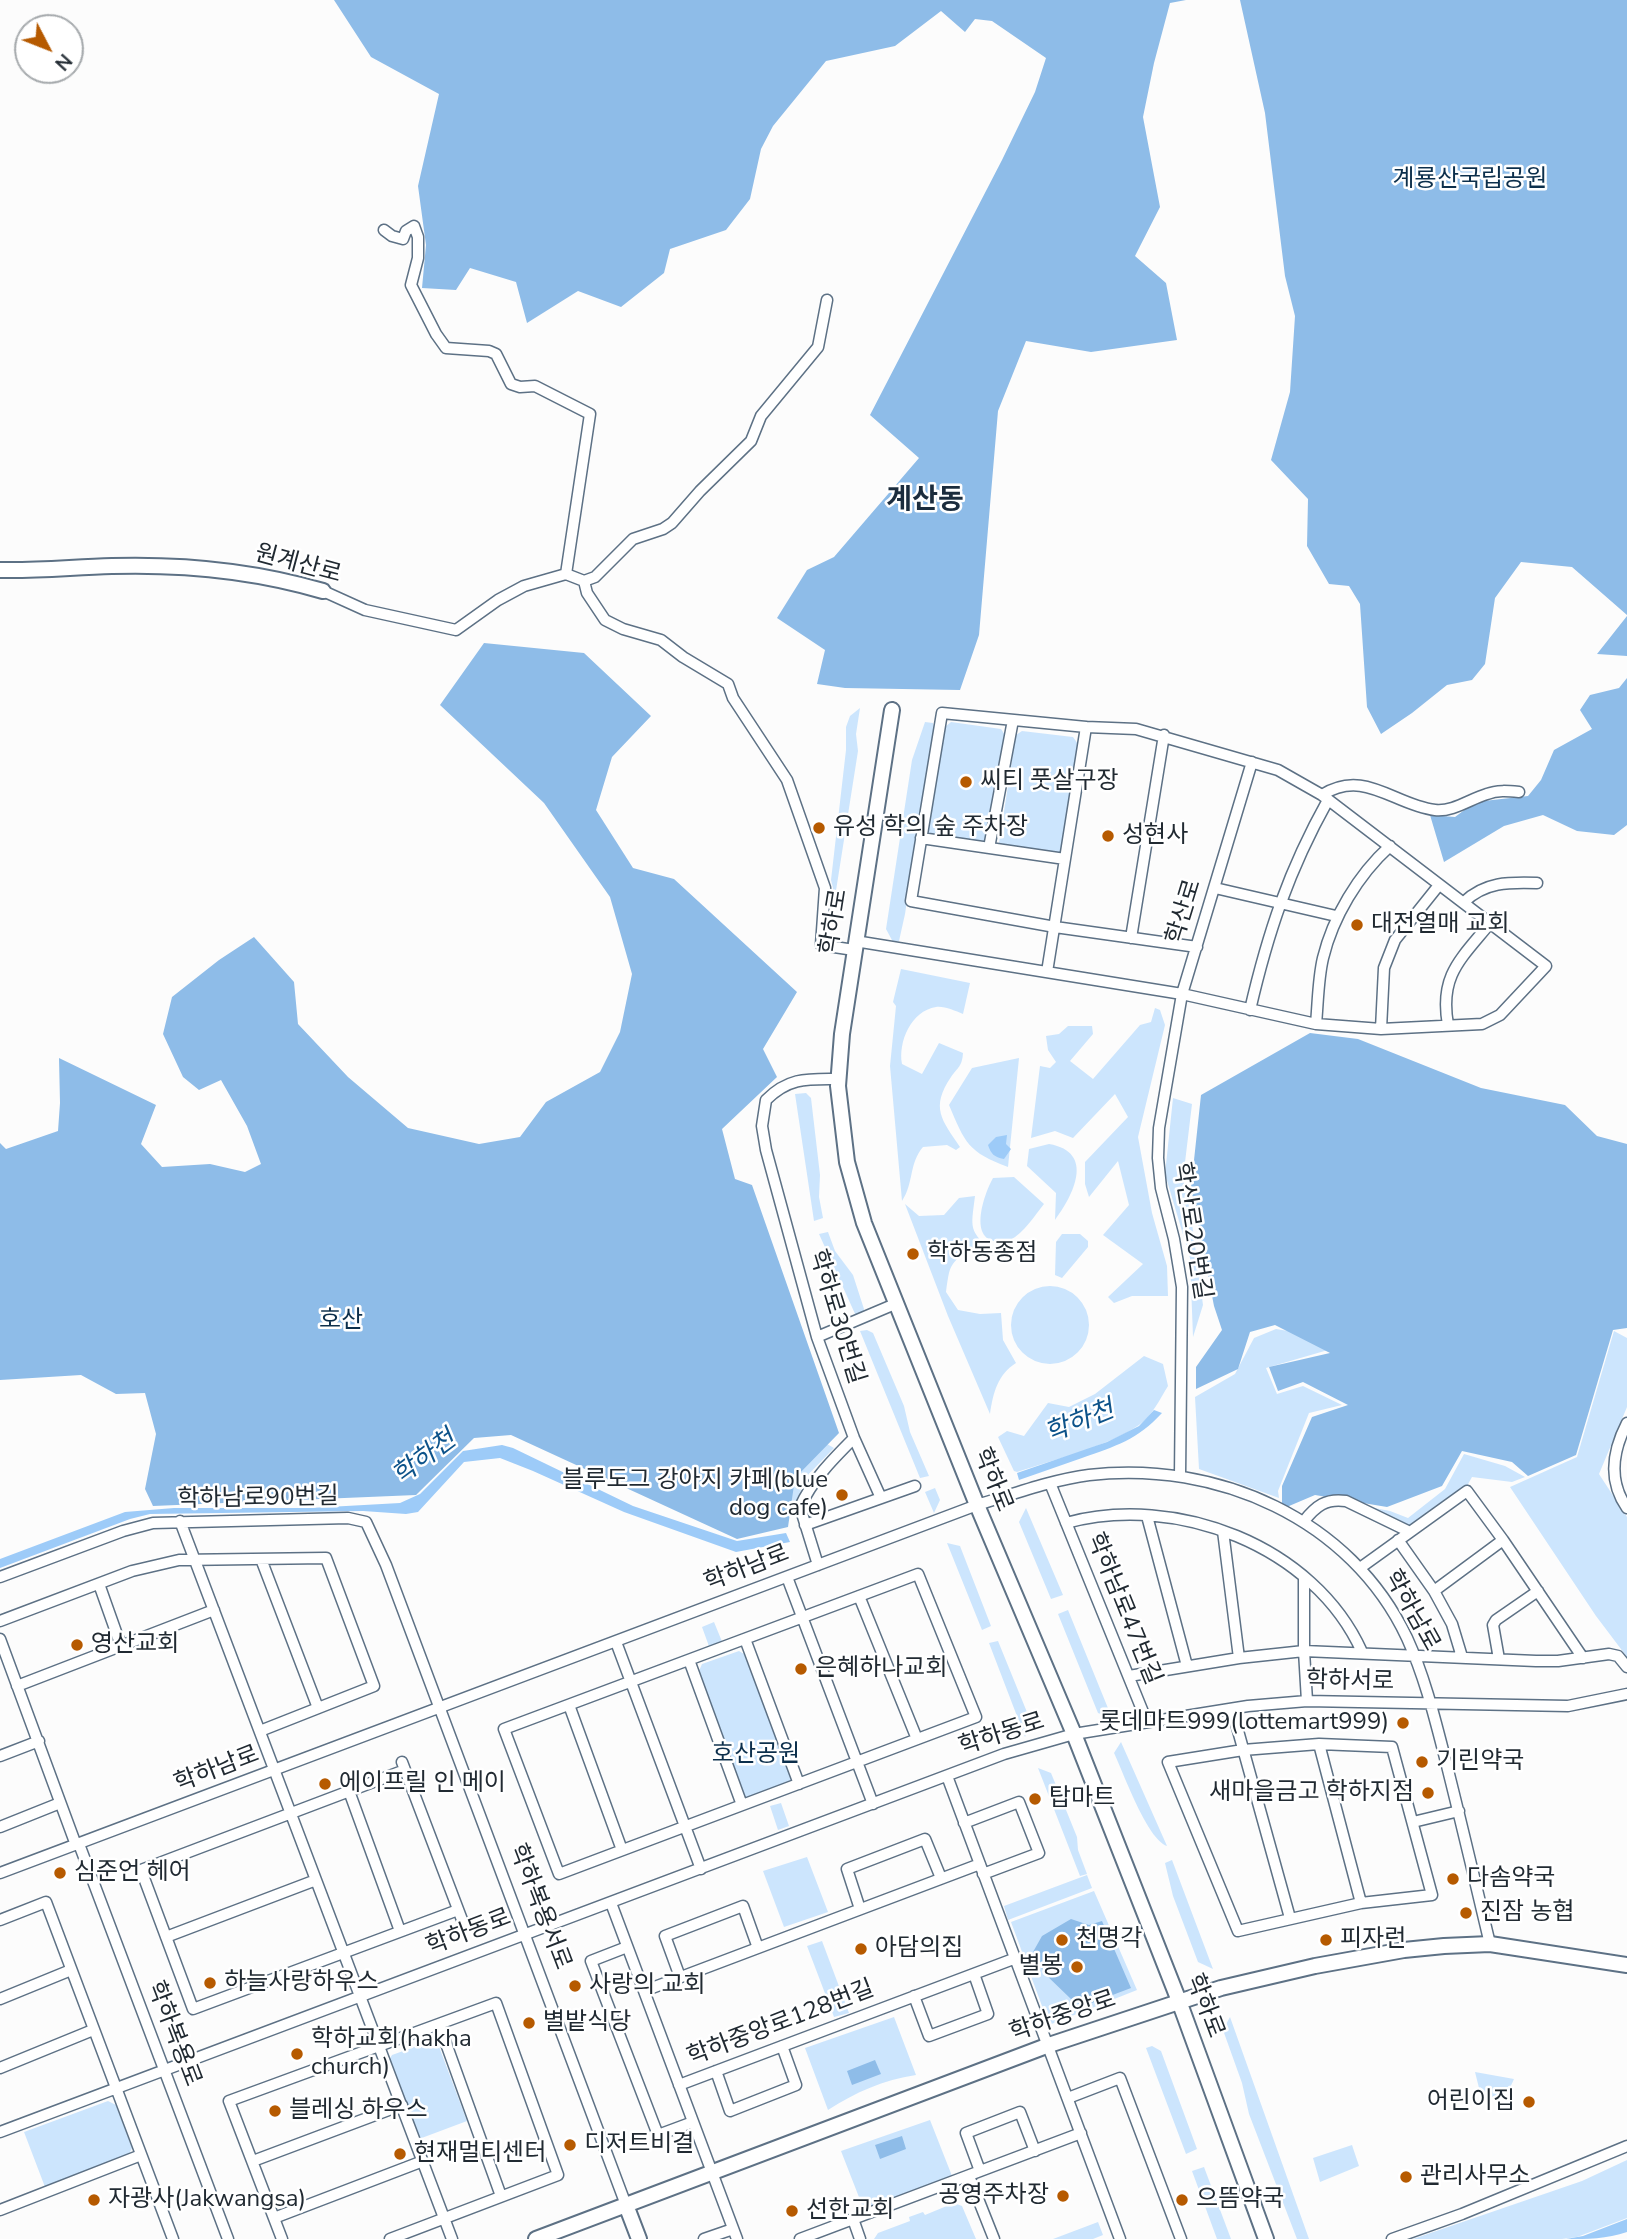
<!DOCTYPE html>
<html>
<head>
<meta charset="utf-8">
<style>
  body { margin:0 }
  #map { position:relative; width:1627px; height:2239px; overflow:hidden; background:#fcfcfc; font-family:"Nunito Sans",sans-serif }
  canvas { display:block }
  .north { position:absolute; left:14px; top:14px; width:70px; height:70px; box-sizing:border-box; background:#fff; border:2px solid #a6aaad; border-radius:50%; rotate:132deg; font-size:19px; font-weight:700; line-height:28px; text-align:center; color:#212a32 }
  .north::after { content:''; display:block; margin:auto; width:24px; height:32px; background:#b65a00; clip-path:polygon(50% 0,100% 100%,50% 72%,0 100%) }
</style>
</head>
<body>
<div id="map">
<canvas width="1627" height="2239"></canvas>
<div class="north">N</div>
</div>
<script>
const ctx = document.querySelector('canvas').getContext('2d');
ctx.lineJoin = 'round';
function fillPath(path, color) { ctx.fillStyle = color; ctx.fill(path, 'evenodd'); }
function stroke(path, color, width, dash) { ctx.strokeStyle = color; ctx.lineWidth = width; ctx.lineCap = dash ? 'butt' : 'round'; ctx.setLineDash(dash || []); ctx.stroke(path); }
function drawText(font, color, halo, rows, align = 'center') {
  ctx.font = font + ' "Nunito Sans","Noto Sans KR",sans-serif'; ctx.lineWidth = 5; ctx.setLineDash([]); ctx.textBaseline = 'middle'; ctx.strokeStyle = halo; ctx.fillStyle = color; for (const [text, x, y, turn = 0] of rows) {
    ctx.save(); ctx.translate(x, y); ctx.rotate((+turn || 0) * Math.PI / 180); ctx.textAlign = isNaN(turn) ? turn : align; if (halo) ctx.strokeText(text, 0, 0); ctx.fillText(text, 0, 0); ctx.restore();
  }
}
const green = new Path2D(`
  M860 708 856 734 858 751 829 935 833 888 831 880 846 750V727L850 716Z
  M925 722 933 723 934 727 905 914 899 941 893 942 886 929 912 760Z
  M951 722 1001 729 1005 735 987 841 983 844 932 836 927 830 945 727Z
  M1022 731 1073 737 1078 744 1061 853 1058 855 1003 847 999 843 1016 735Z
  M901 969 970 983 963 1014C955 1011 945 1006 936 1007 911 1011 898 1042 902 1064L922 1074 939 1043 963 1053C962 1067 958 1067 951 1077 930 1108 942 1120 960 1147L956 1150 947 1145 923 1147C909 1163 914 1183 902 1201L890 1066 896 1006 893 1002Z
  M1155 1008 1160 1010 1165 1025 1138 1137 1152 1213 1167 1266 1168 1296H1132L1114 1303 1108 1297 1143 1264 1103 1235 1129 1205 1118 1161 1089 1197 1085 1184V1162L1128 1117 1115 1094 1073 1138 1055 1131 1031 1138 1040 1066 1050 1068 1056 1062 1048 1050 1046 1036 1059 1034 1068 1026H1092L1093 1034 1070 1061 1093 1079 1140 1025 1151 1022Z
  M1019 1058 1008 1167C968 1152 965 1143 949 1105L972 1068Z
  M806 1093 811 1098 820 1175 819 1197 823 1218 814 1221 795 1094Z
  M1173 1098 1192 1104 1183 1179 1191 1216 1203 1305 1193 1337 1190 1258 1165 1174Z
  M1049 1144C1096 1152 1073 1196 1055 1220L1056 1193 1027 1166 1029 1149Z
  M1014 1177 1044 1204C1035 1215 1024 1233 1010 1240 1006 1242 1000 1243 994 1241 969 1236 985 1192 993 1178Z
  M975 1196C971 1229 968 1230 994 1253L991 1257 979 1248H971C949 1265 950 1264 946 1292L958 1310 980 1314 1001 1313 1003 1340 1016 1363C998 1374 993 1393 990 1414L948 1316 905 1204 919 1216 944 1215 959 1198Z
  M828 1232 835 1251 853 1275 864 1309 863 1313 856 1316 819 1234Z
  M1062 1234H1080L1088 1241V1247L1062 1278 1055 1275 1056 1242Z
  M1011 1325a39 39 0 1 1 78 0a39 39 0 1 1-78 0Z
  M1276 1329 1325 1337 1328 1350 1266 1368 1277 1394 1303 1386 1342 1405 1309 1413 1278 1491 1279 1498 1199 1469 1195 1397 1235 1374 1254 1338Z
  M867 1330 873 1333 904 1406 910 1432 929 1476 920 1478 860 1331Z
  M1614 1331 1627 1338V1407L1599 1474 1627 1517V1657L1596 1616 1510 1487 1577 1457Z
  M1144 1356 1163 1364 1168 1386C1160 1399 1152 1416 1139 1425 1109 1446 1053 1460 1017 1472L1014 1471 998 1437 1007 1431 1024 1436 1048 1403 1069 1407 1095 1394Z
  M813 1436 834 1448 803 1480 795 1517 775 1504Z
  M1464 1454 1505 1466 1525 1477 1512 1482 1472 1477 1467 1486 1410 1526 1359 1505 1390 1511 1408 1518 1445 1489Z
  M935 1488 940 1500 934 1513 925 1492Z
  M1026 1508 1063 1595 1051 1599 1019 1522Z
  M947 1543 960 1546 991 1626 982 1630Z
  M1068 1610 1112 1718 1098 1713 1058 1614Z
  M714 1622 723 1644 710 1649 702 1627Z
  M998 1641 1031 1722 1025 1737 989 1643Z
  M739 1651 744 1654 792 1778 788 1786 750 1800 744 1798 699 1671 702 1664Z
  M1121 1742 1167 1846C1147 1839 1124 1774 1114 1753Z
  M1038 1768 1051 1773 1077 1837 1078 1850 1087 1874 1080 1876Z
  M781 1803 789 1826 778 1830 770 1806Z
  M807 1857 828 1912 784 1927 763 1871Z
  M1172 1860 1213 1969 1198 1962 1173 1896 1165 1863Z
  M1087 1875 1092 1888 1008 1920 1004 1906Z
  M1094 1891 1137 1990 1049 2025 1011 1922Z
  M822 1941 849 2013 834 2017 807 1946Z
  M894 2017 916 2075C883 2080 856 2092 828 2110L805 2048Z
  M1230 2017 1309 2239H1297L1249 2114 1242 2083 1223 2030Z
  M431 2041 438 2044 467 2121 419 2139 389 2060 392 2055Z
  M1152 2046 1161 2051 1197 2149 1186 2154 1146 2048Z
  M1475 2072 1514 2079 1509 2090 1500 2098 1491 2099 1479 2088Z
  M108 2101 116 2105 132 2148 129 2154 45 2187 24 2132Z
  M930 2120 954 2181 864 2210 841 2151Z
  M1352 2145 1359 2166 1320 2182 1313 2158Z
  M1627 2160V2218L1577 2237 1562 2239H1413L1582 2181Z
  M1204 2167 1231 2239H1217L1192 2171Z
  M954 2203 962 2206 976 2239H874L878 2233 910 2221 909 2217 923 2212 925 2215Z
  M1098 2222 1103 2235 1093 2239H1053Z`);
const forest = new Path2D(`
  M334 0H1186L1170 3 1154 63 1143 117 1160 207 1135 256 1166 283 1177 340 1091 352 1026 341 998 411 979 635 960 690 845 688 817 684 825 650 777 618 807 570 834 557 919 458 870 415 1002 160 1035 92 1046 58 992 21 975 19 965 32 941 11 895 46 826 61 773 126 761 149 750 199 726 230 670 249 664 273 621 307 578 291 527 323 516 282 470 268 456 290 422 288 426 245 418 186 439 94 371 57Z
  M1240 0H1627V615L1572 567 1521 562 1495 598 1485 664 1472 680 1447 685 1412 713 1381 734 1367 707 1360 604 1349 586 1329 584 1307 546 1308 499 1271 460 1290 392 1295 316 1285 276 1265 113Z
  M1627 616V656L1597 654Z
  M484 643 584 653 651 716 612 757 596 810 633 868 674 879 797 992 763 1049 777 1077 722 1129 735 1179 752 1185 839 1433 795 1478 788 1527 737 1539 511 1435 474 1438 416 1495 153 1506 145 1489 156 1434 145 1393 116 1394 81 1375 0 1380V1143L6 1149 58 1131 60 1103 59 1058 156 1105 141 1144 162 1167 210 1164 245 1172 261 1164 247 1126 221 1080 199 1090 183 1077 163 1034 172 997 219 960 254 937 294 982 298 1024 348 1077 408 1128 479 1144 520 1137 546 1102 600 1072 620 1032 632 974 610 897 544 803 440 705Z
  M1627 678V825L1614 835 1577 831 1543 815 1504 826 1444 862 1430 815 1455 817 1475 802 1528 796 1541 780 1554 750 1592 729 1580 710 1590 695 1619 688Z
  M1310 1033 1358 1039 1481 1088 1565 1105 1597 1136 1627 1144V1328L1613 1330 1576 1455 1528 1476 1512 1462 1462 1451 1442 1486 1387 1507 1315 1495 1282 1509V1486L1312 1417 1348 1405 1303 1382 1278 1391 1269 1367 1330 1353 1275 1325 1250 1332 1238 1369 1196 1389V1367L1222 1330 1214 1306 1191 1188 1201 1095Z
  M1071 1919 1089 1925 1102 1921 1131 1988 1081 2007 1076 2000 1071 1999 1044 1973 1033 1952 1042 1936Z
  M875 2060 881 2074 852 2085 847 2071Z
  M902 2136 906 2149 880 2159 875 2145Z`);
const water = new Path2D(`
  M1007 1135 1006 1144 1011 1149 1004 1159C994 1157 991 1154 988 1145L996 1137Z
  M1154 1410 1162 1413C1137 1440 1116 1446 1082 1458 1061 1465 1040 1473 1019 1480L1017 1473 1107 1442 1139 1426Z
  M502 1445 513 1448 633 1506 737 1541 786 1533 790 1542 736 1552 624 1512 533 1471 500 1458 464 1462 418 1512 406 1514 363 1511 150 1514 130 1519 0 1568V1559L125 1512 174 1508H310L400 1503 420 1494 463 1451Z
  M1627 2219V2232C1607 2239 1587 2239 1566 2239L1583 2236Z`);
const street = new Path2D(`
  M384 230 392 236 403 239 406 231 414 226 418 237V258L411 285 436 334 446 348 489 351 496 354 511 384 520 387 535 386 590 414 566 574
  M584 581 595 577 633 539 663 529 672 523 700 491 751 441 761 416 818 347 827 300
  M323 591 365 610 456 630 498 600 524 586 566 574 584 581 587 593 605 620 623 629 661 640 683 657 728 684 733 698 787 780 825 888 821 945 854 950
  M1322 795C1364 768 1394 805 1435 810 1453 812 1470 799 1487 794 1497 790 1508 791 1519 792
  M921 838 1065 859
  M989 848 1013 720
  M1215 888 1336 916
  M1464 902C1485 882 1508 882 1537 883
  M1131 938 1164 735
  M855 941 1182 994 1316 1024 1381 1029 1482 1024 1500 1015 1546 966 1322 795 1278 770 1136 729 1086 727 942 713 911 901 1055 927 1197 947
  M1047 972 1086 727
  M1250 1010C1268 932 1289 870 1328 800
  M1316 1024C1318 1003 1318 979 1323 958 1333 917 1358 875 1390 846
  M1448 1025C1439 975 1461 959 1491 922
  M1381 1029 1384 968 1395 940 1439 885
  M838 1079C808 1079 789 1077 766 1100L762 1126 766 1150 817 1337 854 1438 881 1498
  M817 1337 895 1304
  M1627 1423C1612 1452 1608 1481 1627 1508
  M1180 1476 1182 1287 1174 1239 1161 1188 1158 1158 1159 1128 1182 994 1252 762
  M1050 1483 1147 1722
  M1147 1516 1187 1666
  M180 1521 452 2239
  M1304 1521C1316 1506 1326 1498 1346 1501L1410 1532
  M1066 1523C1175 1493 1314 1545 1362 1652
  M805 1525 915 1486
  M1223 1531 1239 1658
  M1398 1540 1434 1591 1452 1624 1462 1657
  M261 1559 318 1708
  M818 1565 800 1507C812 1480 833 1459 854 1438
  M1360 1568 1467 1491 1503 1540 1583 1658
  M918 1574 976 1717 559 1874 504 1729Z
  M0 1577 123 1531 153 1523 348 1518 366 1522 386 1565 626 2205
  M787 1577 873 1804
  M1304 1577V1651L1307 1701
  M99 1584 121 1646
  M1434 1591 1503 1540
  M859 1596 917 1739
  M0 1621 132 1571 179 1560 326 1558 374 1686 260 1731
  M0 1639 76 1845
  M745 1639 799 1784
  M616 1642 701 1869
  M1499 1659 1493 1625 1496 1620 1538 1591
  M689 1660 742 1805
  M1129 1676 1239 1658 1304 1651 1536 1661H1558L1609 1654 1618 1656 1627 1667
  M17 1686 214 1610
  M569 1705 622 1850
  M1232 1709 1290 1918
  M1319 1744 1392 1747 1432 1895 1361 1903 1238 1931 1168 1762 1243 1750Z
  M1319 1744 1361 1903
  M0 1756 39 1741
  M402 1762 464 1925
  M405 1770 141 1870 193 2009 458 1910
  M947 1776 1120 2239
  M349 1791 400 1931
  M1413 1822 1459 1811
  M964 1823 1019 1802 1039 1853 983 1874
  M0 1827 60 1803
  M79 1844 228 2239
  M0 1873 977 1505C1014 1494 1051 1480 1089 1475 1217 1460 1351 1519 1407 1638 1424 1675 1434 1715 1444 1754 1460 1817 1475 1881 1490 1944
  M611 1903 737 2239
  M860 1909 847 1869 925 1839 941 1878
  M0 1920 46 1902 173 2239
  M166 1937 316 1880
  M627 1947 591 1961 658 2135 693 2122
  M680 1977 665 1936 743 1906 758 1948
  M644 1991 980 1864
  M914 1996 929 2036 988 2014 974 1974
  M0 1999 71 1970
  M439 2024 501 2196
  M0 2068 93 2030
  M716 2071 730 2111 796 2085 782 2046
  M679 2085 1016 1958
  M1068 2098 1120 2078 1181 2239
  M0 2132 1004 1754 1074 1734 1248 1706 1307 1701 1568 1706 1627 1694
  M253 2161 402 2105
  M980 2171 966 2133 1020 2112 1035 2151
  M969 2176 994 2239
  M0 2210 141 2155
  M274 2218 423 2161
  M853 2219 860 2239
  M282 2239 229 2101 496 2003 558 2175 390 2239
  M704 2239 733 2229
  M800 2239 1081 2133
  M1392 2239 1462 2214 1627 2146`);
const secondary = new Path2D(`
  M0 570C38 571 74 567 112 566 183 564 255 571 323 591
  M892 710 842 1034 838 1086 847 1162 864 1223 977 1505 1074 1734 1179 2001 1266 2239
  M626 2205 639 2239
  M536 2239 1049 2045 1221 1988 1315 1966 1404 1950 1444 1946 1490 1944 1627 1965`);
const markers = [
  [966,782,7,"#b65a00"],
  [819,828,7,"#b65a00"],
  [1108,836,7,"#b65a00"],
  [1357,925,7,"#b65a00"],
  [913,1254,7,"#b65a00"],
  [842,1495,7,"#b65a00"],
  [77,1645,7,"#b65a00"],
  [801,1669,7,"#b65a00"],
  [1403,1723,7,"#b65a00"],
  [1422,1762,7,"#b65a00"],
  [325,1784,7,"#b65a00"],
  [1428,1793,7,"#b65a00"],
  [1035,1799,7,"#b65a00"],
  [60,1873,7,"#b65a00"],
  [1453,1879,7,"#b65a00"],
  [1466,1913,7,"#b65a00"],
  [1062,1940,7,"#b65a00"],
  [1326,1940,7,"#b65a00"],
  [861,1949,7,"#b65a00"],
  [1077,1967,7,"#b65a00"],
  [210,1983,7,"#b65a00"],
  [575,1986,7,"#b65a00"],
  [529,2023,7,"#b65a00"],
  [297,2054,7,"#b65a00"],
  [1529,2102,7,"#b65a00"],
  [275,2111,7,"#b65a00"],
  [570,2145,7,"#b65a00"],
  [400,2154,7,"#b65a00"],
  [1406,2177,7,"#b65a00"],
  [1063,2196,7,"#b65a00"],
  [94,2200,7,"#b65a00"],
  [1182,2200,7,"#b65a00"],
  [792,2211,7,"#b65a00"]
];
const parkNames = [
  ["계룡산국립공원",1470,180],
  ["호산",341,1321],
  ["호산공원",756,1755]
];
const streetNames = [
  ["원계산로",298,565,15],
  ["학산로",1185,912,-73],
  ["학하로",835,922,-81],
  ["학산로20번길",1191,1231,81],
  ["학하로30번길",836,1317,73],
  ["학하로",992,1480,68],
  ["학하남로90번길",258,1499,-1],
  ["학하남로",747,1569,-21],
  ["학하남로47번길",1123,1609,68],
  ["학하남로",1411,1611,61],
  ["학하서로",1350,1682,1],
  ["학하동로",1002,1735,-18],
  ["학하남로",217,1770,-21],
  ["학하복용서로",539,1907,69],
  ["학하동로",469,1933,-21],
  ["학하로",1204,2006,69],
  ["학하중앙로",1063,2017,-19],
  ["학하중앙로128번길",781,2024,-21],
  ["학하복용로",173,2034,69]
];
const poiNames = [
  ["씨티 풋살구장",980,782],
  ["유성 학의 숲 주차장",833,828],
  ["성현사",1122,836],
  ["대전열매 교회",1371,925],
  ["학하동종점",927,1254],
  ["블루도그 강아지 카페(blue",828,1481,"right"],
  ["dog cafe)",828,1509,"right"],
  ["영산교회",91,1645],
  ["은혜하나교회",815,1669],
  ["롯데마트999(lottemart999)",1389,1723,"right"],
  ["기린약국",1436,1762],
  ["에이프릴 인 메이",339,1784],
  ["새마을금고 학하지점",1414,1793,"right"],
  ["탑마트",1049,1799],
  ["심준언 헤어",74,1873],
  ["다솜약국",1467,1879],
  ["진잠 농협",1480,1913],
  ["천명각",1076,1940],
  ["피자런",1340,1940],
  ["아담의집",875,1949],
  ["별봉",1063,1967,"right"],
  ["하늘사랑하우스",224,1983],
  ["사랑의 교회",589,1986],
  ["별밭식당",543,2023],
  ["학하교회(hakha",311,2040],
  ["church)",311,2068],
  ["어린이집",1515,2102,"right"],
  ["블레싱 하우스",289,2111],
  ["디저트비결",584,2145],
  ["현재멀티센터",414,2154],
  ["관리사무소",1420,2177],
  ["공영주차장",1049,2196,"right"],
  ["자광사(Jakwangsa)",108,2200],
  ["으뜸약국",1196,2200],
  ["선한교회",806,2211]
];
const waterNames = [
  ["학하천",1080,1423,-22],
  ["학하천",425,1459,-37]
];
const quarterNames = [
  ["계산동",925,501]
];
fillPath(green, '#cce5fd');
fillPath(forest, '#8ebce8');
fillPath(water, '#9dcbf8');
stroke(street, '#5d7185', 13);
stroke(secondary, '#5d7185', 18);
stroke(street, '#fff', 10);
stroke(secondary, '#fff', 14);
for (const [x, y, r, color] of markers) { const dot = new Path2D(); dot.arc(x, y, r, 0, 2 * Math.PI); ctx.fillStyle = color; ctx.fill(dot); stroke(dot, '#fff', 2.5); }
drawText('24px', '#0c2f4c', '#fff', parkNames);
drawText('24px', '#212a32', '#fff', streetNames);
drawText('24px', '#212a32', '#fff', poiNames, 'left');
drawText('italic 26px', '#0d538a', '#fff', waterNames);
drawText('bold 28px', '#1b2c3d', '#fff', quarterNames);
</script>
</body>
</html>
